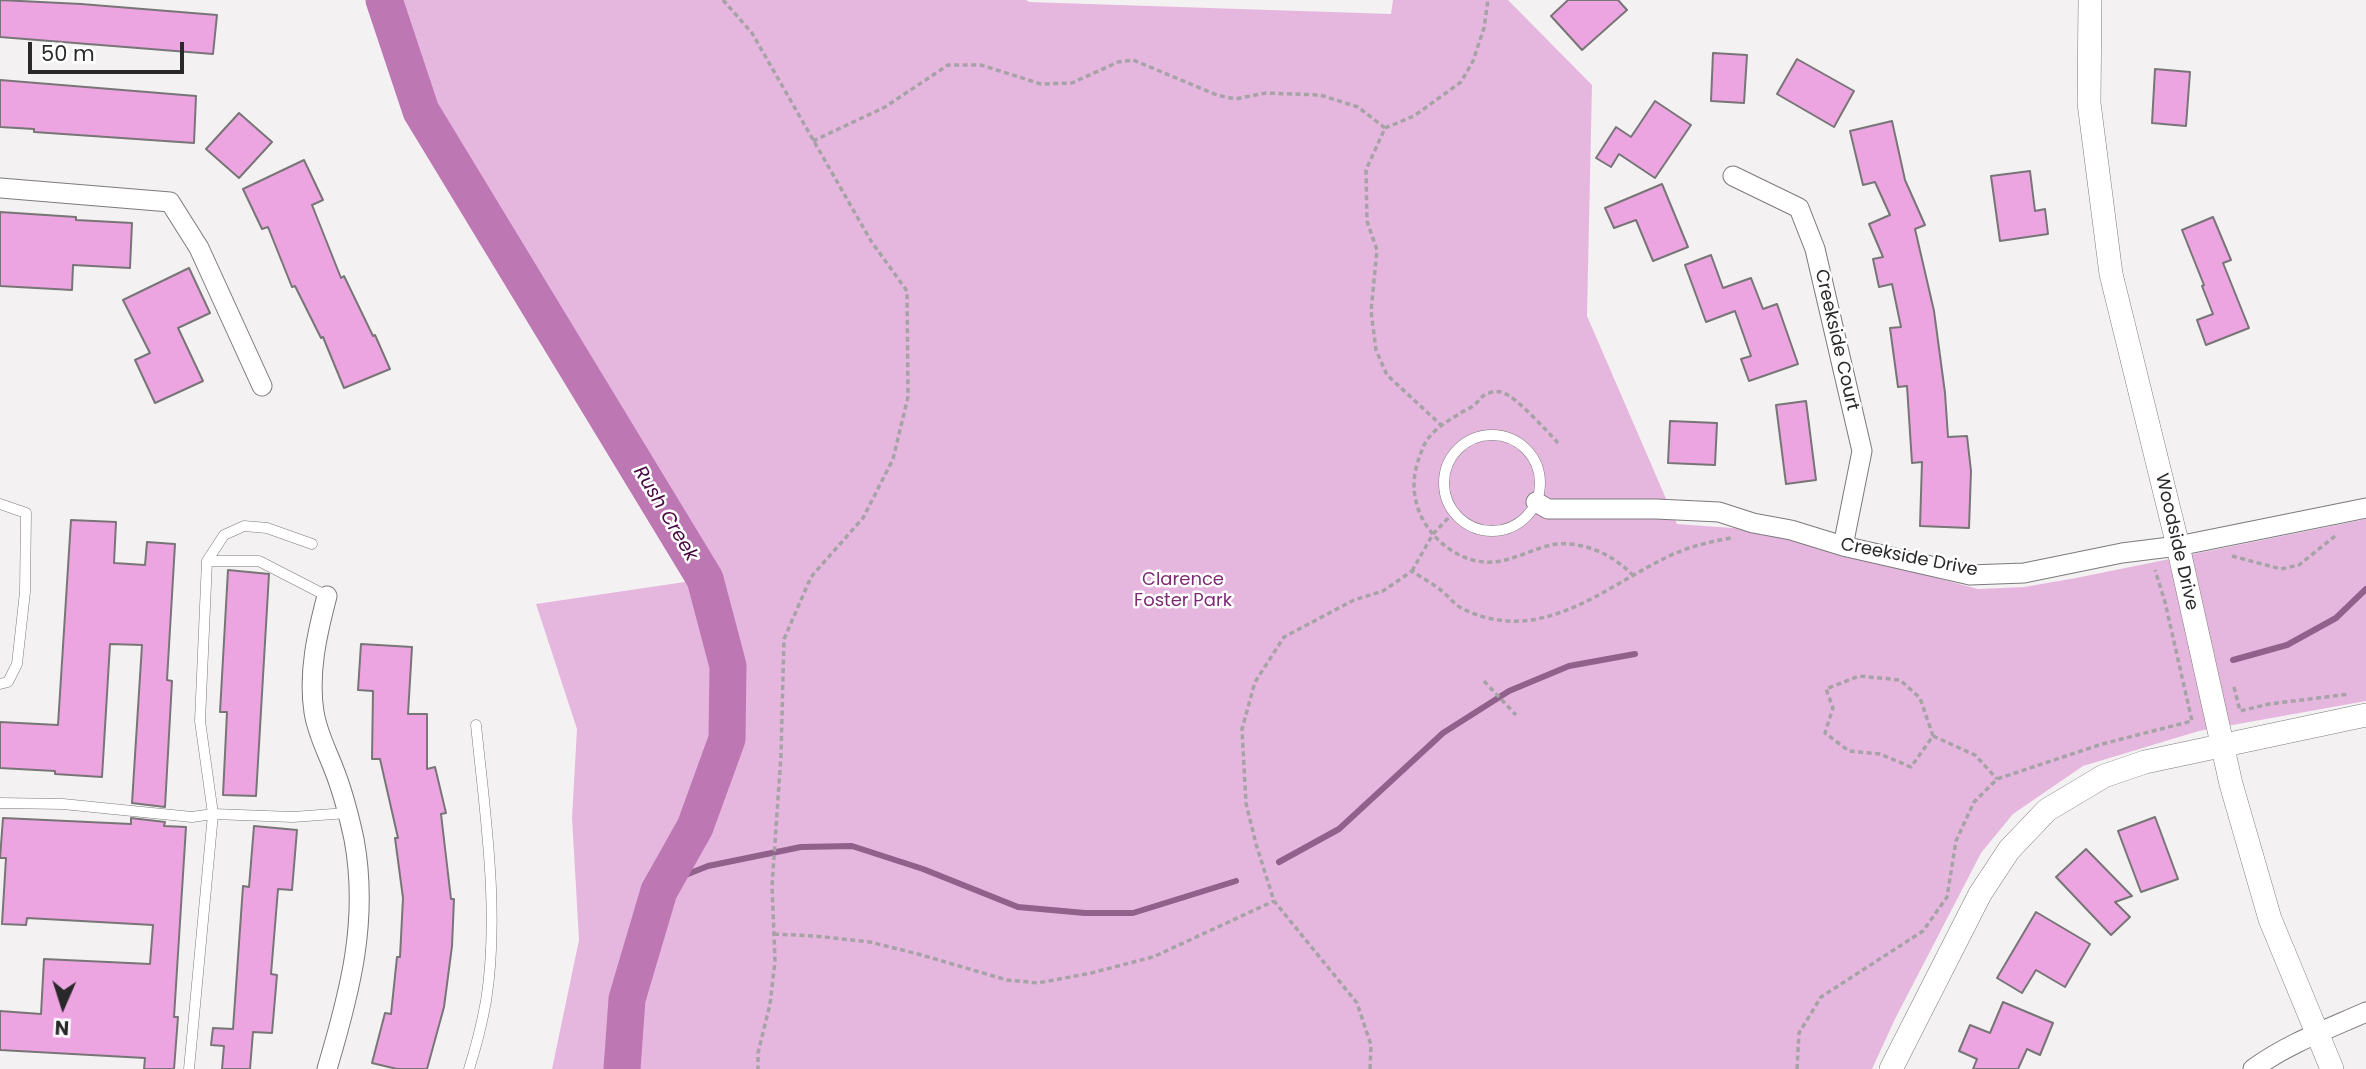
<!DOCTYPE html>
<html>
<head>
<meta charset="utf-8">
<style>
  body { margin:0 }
  #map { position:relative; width:2366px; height:1069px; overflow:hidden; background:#f4f1f3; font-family:Poppins,sans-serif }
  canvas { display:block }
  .north { position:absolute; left:28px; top:971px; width:70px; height:70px; -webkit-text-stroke:5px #fff; paint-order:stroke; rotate:183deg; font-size:19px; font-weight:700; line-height:28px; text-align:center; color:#2a292a }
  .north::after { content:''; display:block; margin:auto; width:24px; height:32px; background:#2a292a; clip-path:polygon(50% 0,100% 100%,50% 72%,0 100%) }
  .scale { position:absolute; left:28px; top:42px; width:156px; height:32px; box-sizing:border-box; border:4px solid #2a292a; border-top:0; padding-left:9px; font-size:21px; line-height:24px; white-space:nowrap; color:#2a292a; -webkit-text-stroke:5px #fff; paint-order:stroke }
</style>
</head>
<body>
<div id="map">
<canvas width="2366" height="1069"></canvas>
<div class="north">N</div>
<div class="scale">50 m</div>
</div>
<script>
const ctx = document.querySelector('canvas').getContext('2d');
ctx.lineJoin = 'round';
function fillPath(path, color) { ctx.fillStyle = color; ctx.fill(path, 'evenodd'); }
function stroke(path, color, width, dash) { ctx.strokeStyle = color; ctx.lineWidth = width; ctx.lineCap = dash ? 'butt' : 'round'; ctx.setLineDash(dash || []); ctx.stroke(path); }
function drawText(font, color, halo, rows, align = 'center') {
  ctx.font = font + ' Poppins,sans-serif'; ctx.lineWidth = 5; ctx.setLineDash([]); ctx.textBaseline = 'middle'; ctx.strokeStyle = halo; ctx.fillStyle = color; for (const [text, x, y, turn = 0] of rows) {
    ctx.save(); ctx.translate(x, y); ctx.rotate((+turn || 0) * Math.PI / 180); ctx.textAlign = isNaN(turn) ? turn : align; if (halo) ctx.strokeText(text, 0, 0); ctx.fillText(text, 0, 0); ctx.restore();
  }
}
const green = new Path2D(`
  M384 0H1026L1029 2 1391 14 1393 0H1508L1592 85 1587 316 1677 524 1746 529 1851 551 1933 577 1978 589 2024 587 2076 578 2366 519V701L2199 731 2083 766 2013 814 1981 853 1895 1019 1872 1069H552L579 940 572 818 577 729 536 604 705 579 421 111Z`);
const stream = new Path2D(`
  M2233 660 2287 645 2336 618 2366 589
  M1279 862 1339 829 1443 733 1509 691 1569 666 1635 654
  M663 884 708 866 801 847 852 846 923 869 1018 907 1085 913H1133L1236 881`);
const river = new Path2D(`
  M384 0 421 111 705 579 728 666 727 739 695 827 659 891 627 999 622 1069`);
const building = new Path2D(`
  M0 0 81 4 217 15 213 54 0 37Z
  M1568 0H1618L1627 10 1582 50 1551 16Z
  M1713 53 1747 55 1744 103 1711 101Z
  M1797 59 1854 91 1834 127 1777 94Z
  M2155 69 2190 72 2186 126 2152 123Z
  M0 80 196 96 194 143 34 132V129L0 127Z
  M1655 101 1691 125 1655 178 1619 154 1611 167 1596 158 1616 127 1631 137Z
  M239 113 272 142 239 178 206 149Z
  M1892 121 1905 180 1925 225 1915 229 1934 311 1945 393 1948 437 1967 436 1971 471 1969 528 1920 526 1922 462 1912 463 1907 386 1898 387 1890 328 1901 327 1892 284 1879 287 1873 259 1883 257 1869 224 1890 215 1875 182 1863 185 1850 131Z
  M304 160 323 200 312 205 341 278 344 276 373 336 375 335 390 369 344 388 323 337 321 338 295 286 292 287 268 227 262 229 243 189Z
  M2030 171 2035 211 2045 209 2048 234 2000 241 1991 176Z
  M1662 184 1688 247 1653 261 1636 220 1614 228 1605 208Z
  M0 212 76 217V220L132 223 130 268 73 265 72 290 0 286Z
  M2213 217 2231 260 2223 263 2249 328 2206 345 2197 320 2213 314 2202 286 2204 285 2182 230Z
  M1711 255 1723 288 1751 278 1763 309 1777 304 1798 364 1749 381 1741 359 1751 356 1735 311 1706 322 1685 265Z
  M189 268 210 313 178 328 203 381 155 403 135 360 150 353 123 300Z
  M1806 401 1816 480 1786 484 1776 405Z
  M1670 421 1717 423 1715 465 1668 463Z
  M71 520 116 522 114 563 145 565 147 542 175 544 167 680 172 681 165 807 132 803 142 645 110 644 102 777 55 774V771L0 768V722L58 725Z
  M228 570 269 574 256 796 223 795 227 712H220Z
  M361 644 412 647 408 714H427V769L435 767 446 813 441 814 451 899H454L452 946 444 1007 427 1069H397L372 1063 385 1013 391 1014 397 957H400L403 898 395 838H398L380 759H372L373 691 358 690Z
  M2155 817 2178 879 2141 892 2118 831Z
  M3 818 131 824V818L165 822 164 826 186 827 174 1017H178L174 1069H144L145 1058 0 1050V1011L41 1014 44 959 150 964 153 925 27 918 26 925 2 924 6 858H0Z
  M254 826 297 830 292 890 278 889 271 974 277 975 272 1033 253 1032 250 1069H222L224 1046 211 1045 213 1028 233 1029 243 886 249 887Z
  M2086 849 2132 896 2115 902 2130 917 2111 935 2056 877Z
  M2036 912 2090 944 2065 987 2036 970 2022 993 1997 978Z
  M2003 1002 2053 1023 2040 1055 2027 1049 2018 1069H1973L1977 1059 1959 1051 1970 1025 1990 1033Z`);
const path = new Path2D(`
  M723 0 752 33 871 241 907 291 908 397 893 459 863 518 811 577 784 639 781 755 772 886 775 961 770 1004 758 1053V1069
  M1385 128 1414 116 1461 82 1473 61 1484 28 1488 0
  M813 141 885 107 948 65H981L1041 84 1072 83 1118 62 1133 60 1217 95 1235 99 1266 93 1320 95 1358 107 1385 128 1366 170 1367 221 1377 250 1371 311 1376 350 1387 375 1441 425
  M1558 443C1548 432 1517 398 1504 393 1499 391 1494 391 1489 393 1481 395 1479 402 1473 406 1469 409 1463 411 1459 414 1444 423 1428 433 1422 450 1416 465 1412 480 1415 496 1420 532 1457 565 1493 562 1520 560 1543 541 1570 544 1597 547 1615 558 1634 576
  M2232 556 2281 569 2299 565 2335 536
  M1412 571 1433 534 1454 512
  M1484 681 1516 715
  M2234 687 2240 711 2269 704 2350 694
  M1933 736 1920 698 1900 680 1859 676 1826 689 1833 708 1825 733 1849 751 1880 754 1911 767 1933 736 1975 755 1997 779
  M774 934 815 936 870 942 918 954 1007 980 1038 983 1091 973 1153 957 1274 901
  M1370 1069 1371 1045 1357 1003 1274 901 1256 844 1246 803 1242 729 1255 682 1284 637 1354 600 1383 591 1412 571C1422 578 1434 584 1443 592 1450 598 1455 605 1463 609 1539 646 1601 590 1665 558 1687 547 1708 542 1731 538
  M1797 1069 1799 1033 1821 997 1923 931 1947 897 1956 841 1974 802 1997 779 2102 744 2192 721 2165 602 2155 570`);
const service = new Path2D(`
  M1444 483a48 48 0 1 1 96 0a48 48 0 1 1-96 0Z
  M0 504 26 513 25 592 17 664 8 682 0 684
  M207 561H259L327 596
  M0 803 63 804 192 817 213 814 293 817 347 813
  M189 1069 213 814 200 721 207 561 224 535 244 526 267 528 312 544
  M469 1069C476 1047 482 1023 486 1001 500 913 485 813 476 725`);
const minor = new Path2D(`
  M1733 176 1799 208 1815 249 1862 451 1843 546
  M0 188 170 202 199 248 262 386
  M1536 502 1548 509H1656L1719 512 1753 523 1791 530 1843 546 1970 575 2024 573 2122 553 2178 546 2366 508
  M327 1069C350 992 369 920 354 839 349 816 342 789 333 767 326 749 317 732 314 712 308 673 317 634 327 596
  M2253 1069C2287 1044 2328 1029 2366 1012`);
const tertiary = new Path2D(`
  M2090 0 2089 103 2111 274 2178 546 2231 784 2270 919 2332 1069
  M1891 1069 1980 894 2009 850 2047 810 2104 776 2145 762 2366 715`);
const streetNames = [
  ["Creekside Court",1836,340,77],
  ["Woodside Drive",2176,542,77],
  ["Creekside Drive",1909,558,11]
];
const parkNames = [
  ["Clarence",1183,580],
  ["Foster Park",1183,601]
];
const waterNames = [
  ["Rush Creek",665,514,59]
];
fillPath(green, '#e6b7de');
stroke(stream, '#91608b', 6);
stroke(river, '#bd78b4', 37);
fillPath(building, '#eda5e2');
stroke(building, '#787577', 2);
stroke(service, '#7c7a7c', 11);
stroke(minor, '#7c7a7c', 21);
stroke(tertiary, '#7c7a7c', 24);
stroke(path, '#a5a3a5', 3.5, [5, 3.5]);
stroke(service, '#fff', 10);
stroke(minor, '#fff', 19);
stroke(tertiary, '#fff', 23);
drawText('18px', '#2a292a', '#fff', streetNames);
drawText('18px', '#7d2a75', '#fff', parkNames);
drawText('italic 19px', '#470642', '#fff', waterNames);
</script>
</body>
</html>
